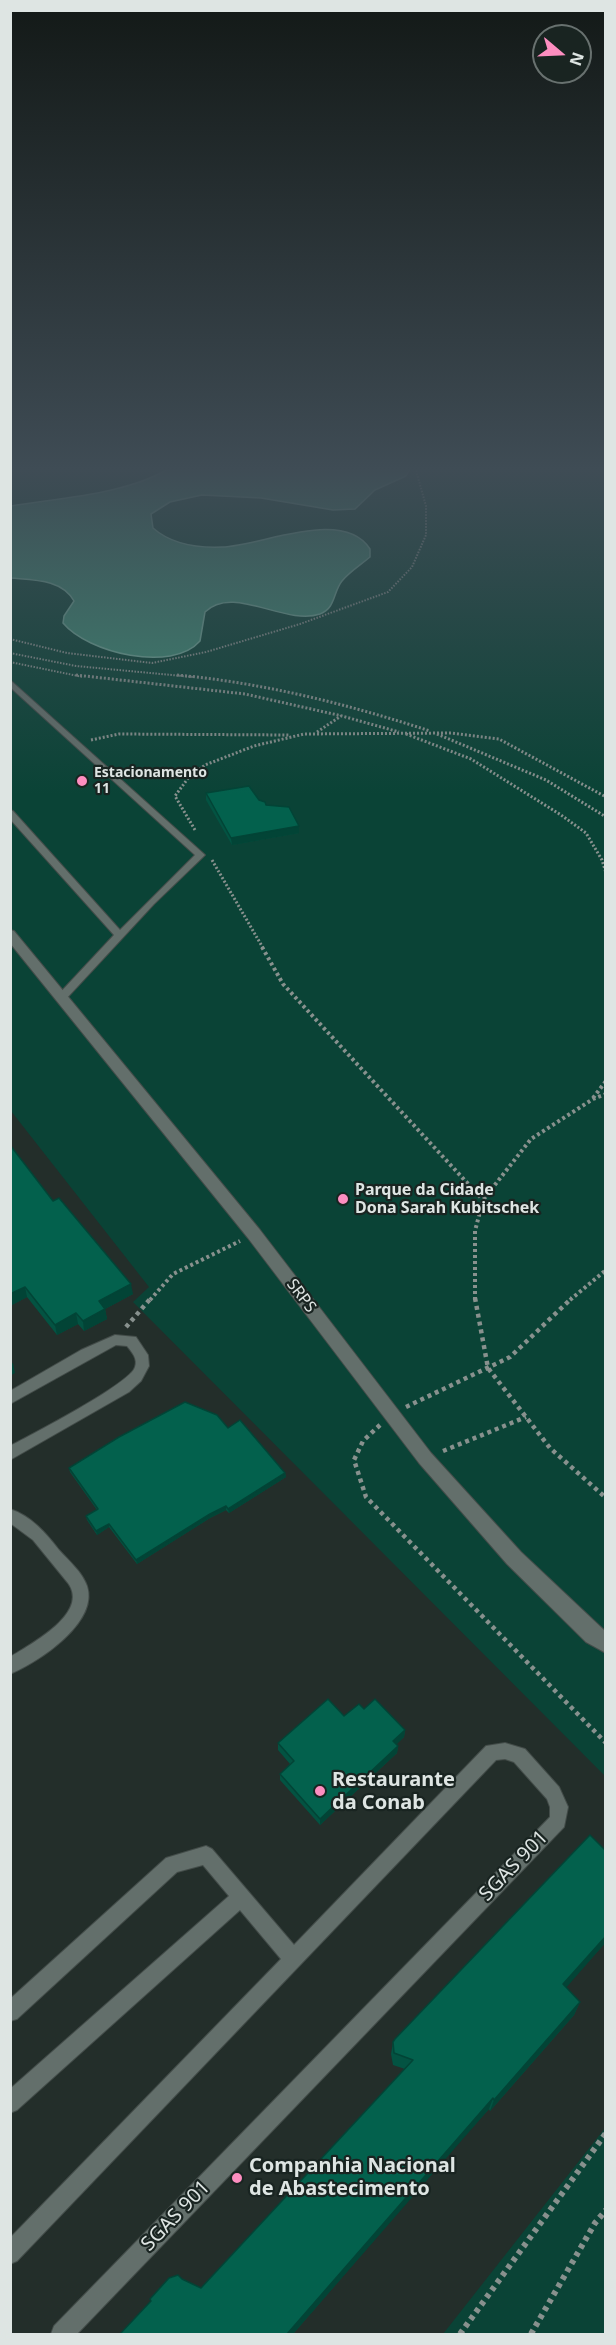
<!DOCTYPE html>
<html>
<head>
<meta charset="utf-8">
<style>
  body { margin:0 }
  #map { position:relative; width:616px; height:2345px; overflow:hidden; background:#232e2a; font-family:"Noto Sans",sans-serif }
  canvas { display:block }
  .frame { position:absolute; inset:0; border:12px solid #dee5e3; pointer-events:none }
  .north { position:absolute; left:532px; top:24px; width:60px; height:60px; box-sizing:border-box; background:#192421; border:2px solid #68716f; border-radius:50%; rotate:109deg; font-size:16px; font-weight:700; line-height:24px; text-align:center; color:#dee5e3 }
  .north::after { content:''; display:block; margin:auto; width:21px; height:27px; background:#fd8ec0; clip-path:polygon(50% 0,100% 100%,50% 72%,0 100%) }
</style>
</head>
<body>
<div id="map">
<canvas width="616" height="2345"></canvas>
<div class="frame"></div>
<div class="north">N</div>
</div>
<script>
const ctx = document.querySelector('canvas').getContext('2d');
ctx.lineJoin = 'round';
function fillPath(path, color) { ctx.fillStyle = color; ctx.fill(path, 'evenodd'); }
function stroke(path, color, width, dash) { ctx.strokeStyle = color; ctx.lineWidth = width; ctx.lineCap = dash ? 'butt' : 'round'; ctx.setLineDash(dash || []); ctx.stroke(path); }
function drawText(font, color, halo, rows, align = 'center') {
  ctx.font = font + ' "Noto Sans",sans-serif'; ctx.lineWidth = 4.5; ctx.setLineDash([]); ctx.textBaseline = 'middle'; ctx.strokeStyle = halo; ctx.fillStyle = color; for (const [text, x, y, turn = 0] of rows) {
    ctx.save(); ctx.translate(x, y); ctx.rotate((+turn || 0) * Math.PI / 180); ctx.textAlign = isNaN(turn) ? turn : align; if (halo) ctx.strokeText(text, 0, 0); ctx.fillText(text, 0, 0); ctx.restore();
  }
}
const green = new Path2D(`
  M11 467H605V1776L133 1302 149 1287 11 1111Z
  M605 2128V2334H443Z`);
const water = new Path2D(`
  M171 467H409L410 469 406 476 375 490 355 509 333 510 261 498 202 495 170 502 151 514 153 528C171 544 198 548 222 547 261 546 343 507 370 549V557C362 564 349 572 342 581 333 592 336 608 320 614 285 626 233 584 205 612L200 641C172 673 88 653 63 623L64 616 74 601C62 579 33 580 11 578V506C59 498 130 494 171 467Z`);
const pathFar4 = new Path2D(`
  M10 639 67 653 152 663 206 652 300 624 388 592 412 567 426 535V506L415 467
  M10 653 76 666 193 677
  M10 662 83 677`);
const pathFar3 = new Path2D(`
  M76 675 245 694 342 716 399 732
  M177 675C264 683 347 704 430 731
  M317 732 341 716
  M406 734 471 759 561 815 586 833 602 860 606 873
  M437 734 546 780 606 817
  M91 740 119 734 289 735
  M195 830 175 796 189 777 205 765 254 746 304 734 451 733 499 739 606 797
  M212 860 263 948`);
const pathFar2 = new Path2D(`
  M262 947 283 984 483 1200
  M593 1098 606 1081
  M150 1300 173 1274 240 1241
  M475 1300V1231L483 1200 531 1139 593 1099 606 1094
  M570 1300 606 1270`);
const pathFar1 = new Path2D(`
  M475 1298 488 1368 550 1448 606 1498
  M126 1327 151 1298
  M406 1407 510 1357 572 1298
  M380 1425 363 1441 354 1460 366 1497 606 1743
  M443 1451 526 1417`);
const path = new Path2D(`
  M460 2334 606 2133
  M531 2334 595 2223 606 2210`);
const lane = new Path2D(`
  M10 680 205 855 154 904 65 1000H57L56 998 57 996 114 935 10 819V810L13 811 120 930 195 855 10 687Z
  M115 1335 136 1337 148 1355 149 1366 141 1381 129 1392 10 1460V1446C31 1435 131 1383 135 1367 138 1359 132 1352 127 1346L116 1345 10 1404V1391L81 1350Z
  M10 1509C31 1516 46 1533 59 1550 69 1561 82 1572 87 1586 99 1622 39 1662 10 1674V1657C31 1644 90 1613 68 1583L33 1540 10 1523Z
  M505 1743 525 1749 559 1787 568 1807 564 1827 77 2334H51L54 2326 550 1817V1807L547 1799 514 1762 505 1759 496 1760 17 2261 10 2264V2238L281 1959 240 1910 17 2110 10 2113V2089L229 1896 203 1865 177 1872 17 2019 10 2021V1999L166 1858 206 1846 212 1849 294 1945 486 1746Z`);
const secondary = new Path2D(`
  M10 930 14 931 260 1230 431 1453 521 1552 606 1632V1653L586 1642 507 1564 419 1463 248 1238 10 943Z`);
const wall = new Path2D(`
  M206 793 259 800 299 826V833L232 845 206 800Z
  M53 1201 133 1294 105 1309 107 1319 84 1331 78 1324 57 1335 27 1297 10 1306Z
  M228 1428 285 1473 286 1477 229 1513 226 1510 210 1518 137 1564 109 1527 97 1535 87 1520 86 1516 97 1510 70 1472 69 1468Z
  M364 1709 405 1730 404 1737 396 1744 398 1746 397 1753 320 1825 280 1780V1774L290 1764 278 1750V1743Z
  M606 1851V1942L566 1987 580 2002 574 2015 490 2111 489 2109 455 2147 293 2334 182 2279 201 2288 405 2069 393 2065 391 2054 393 2042Z`);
const shadedWall = new Path2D(`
  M299 826V833L232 845 231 838Z
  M131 1284 133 1294 105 1309 107 1319 84 1331 83 1321 99 1301Z
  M25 1287 27 1297 10 1306V1294Z
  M76 1313 78 1324 57 1335 55 1325Z
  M13 1363 15 1373 10 1376V1365Z
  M285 1473 286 1477 229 1513 228 1509Z
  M226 1506V1510L210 1518 137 1564 136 1560 210 1514Z
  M109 1524V1527L97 1535 96 1531Z
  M405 1730 404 1737 393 1748V1741Z
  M398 1746 397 1753 320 1825V1819Z
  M606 1936V1942L558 1997 563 1984Z
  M580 2002 574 2015 490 2111 494 2100Z
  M493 2098 489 2109 293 2334H287Z`);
const building = new Path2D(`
  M249 786 259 800 265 802 266 805 289 807 299 826 231 838 206 793Z
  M10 1145 53 1201 59 1198 131 1284 99 1301 105 1309 83 1321 76 1313 55 1325 25 1287 10 1294Z
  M185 1402 217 1415 228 1428 240 1420 285 1473 228 1509 226 1506 210 1514 136 1560 109 1524 96 1531 86 1516 98 1509 69 1468 119 1437Z
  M328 1699 344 1716 359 1704 364 1709 375 1699 405 1730 393 1741 398 1746 320 1819 280 1774 294 1761 278 1743Z
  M590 1835 606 1851V1936L563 1984 580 2002 494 2100 493 2098 459 2137 287 2334H120L151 2301 150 2299 169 2278 178 2275 182 2279 201 2288 413 2060 394 2053 393 2042 395 2039Z`);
const markers = [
  [82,781,6,"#fd8ec0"],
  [343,1199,6,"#fd8ec0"],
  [320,1791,6,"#fd8ec0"],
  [237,2178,6,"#fd8ec0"]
];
const farPoinames = [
  ["Estacionamento",94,773],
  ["11",94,789]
];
const poiNames = [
  ["Parque da Cidade",355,1190],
  ["Dona Sarah Kubitschek",355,1208]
];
const streetNames = [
  ["SRPS",301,1296,53]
];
const nearPoinames = [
  ["Restaurante",332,1780],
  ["da Conab",332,1803],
  ["Companhia Nacional",249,2166],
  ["de Abastecimento",249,2189]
];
const nearStreetnames = [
  ["SGAS 901",514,1866,-46],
  ["SGAS 901",176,2216,-46]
];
fillPath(green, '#0a4336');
fillPath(water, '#3d8b75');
stroke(water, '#6da696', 1.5);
stroke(lane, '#434c49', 2);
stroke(secondary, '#434c49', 2);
stroke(pathFar4, '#88918e', 2, [1.5, 1.5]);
stroke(pathFar3, '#88918e', 3, [2, 2]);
stroke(pathFar2, '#88918e', 4, [3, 3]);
stroke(pathFar1, '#88918e', 4.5, [4, 4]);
stroke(path, '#88918e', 6, [4.5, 4.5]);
fillPath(lane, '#636f6b');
fillPath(secondary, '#636f6b');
fillPath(wall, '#035342');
fillPath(shadedWall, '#024436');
fillPath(building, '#03614d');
stroke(building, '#024436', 1.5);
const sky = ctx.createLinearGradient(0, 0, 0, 795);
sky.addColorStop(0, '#131917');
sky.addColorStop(0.59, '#3f4c55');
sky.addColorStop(1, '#3f4c5500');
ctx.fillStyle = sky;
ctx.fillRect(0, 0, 616, 795);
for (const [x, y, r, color] of markers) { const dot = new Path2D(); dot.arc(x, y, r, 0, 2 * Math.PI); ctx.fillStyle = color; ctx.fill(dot); stroke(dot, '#192421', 2); }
drawText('bold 14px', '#dee5e3', '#192421', farPoinames, 'left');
drawText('bold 16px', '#dee5e3', '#192421', poiNames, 'left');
drawText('16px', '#dee5e3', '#192421', streetNames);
drawText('bold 20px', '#dee5e3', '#192421', nearPoinames, 'left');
drawText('20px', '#dee5e3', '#192421', nearStreetnames);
</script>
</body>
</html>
